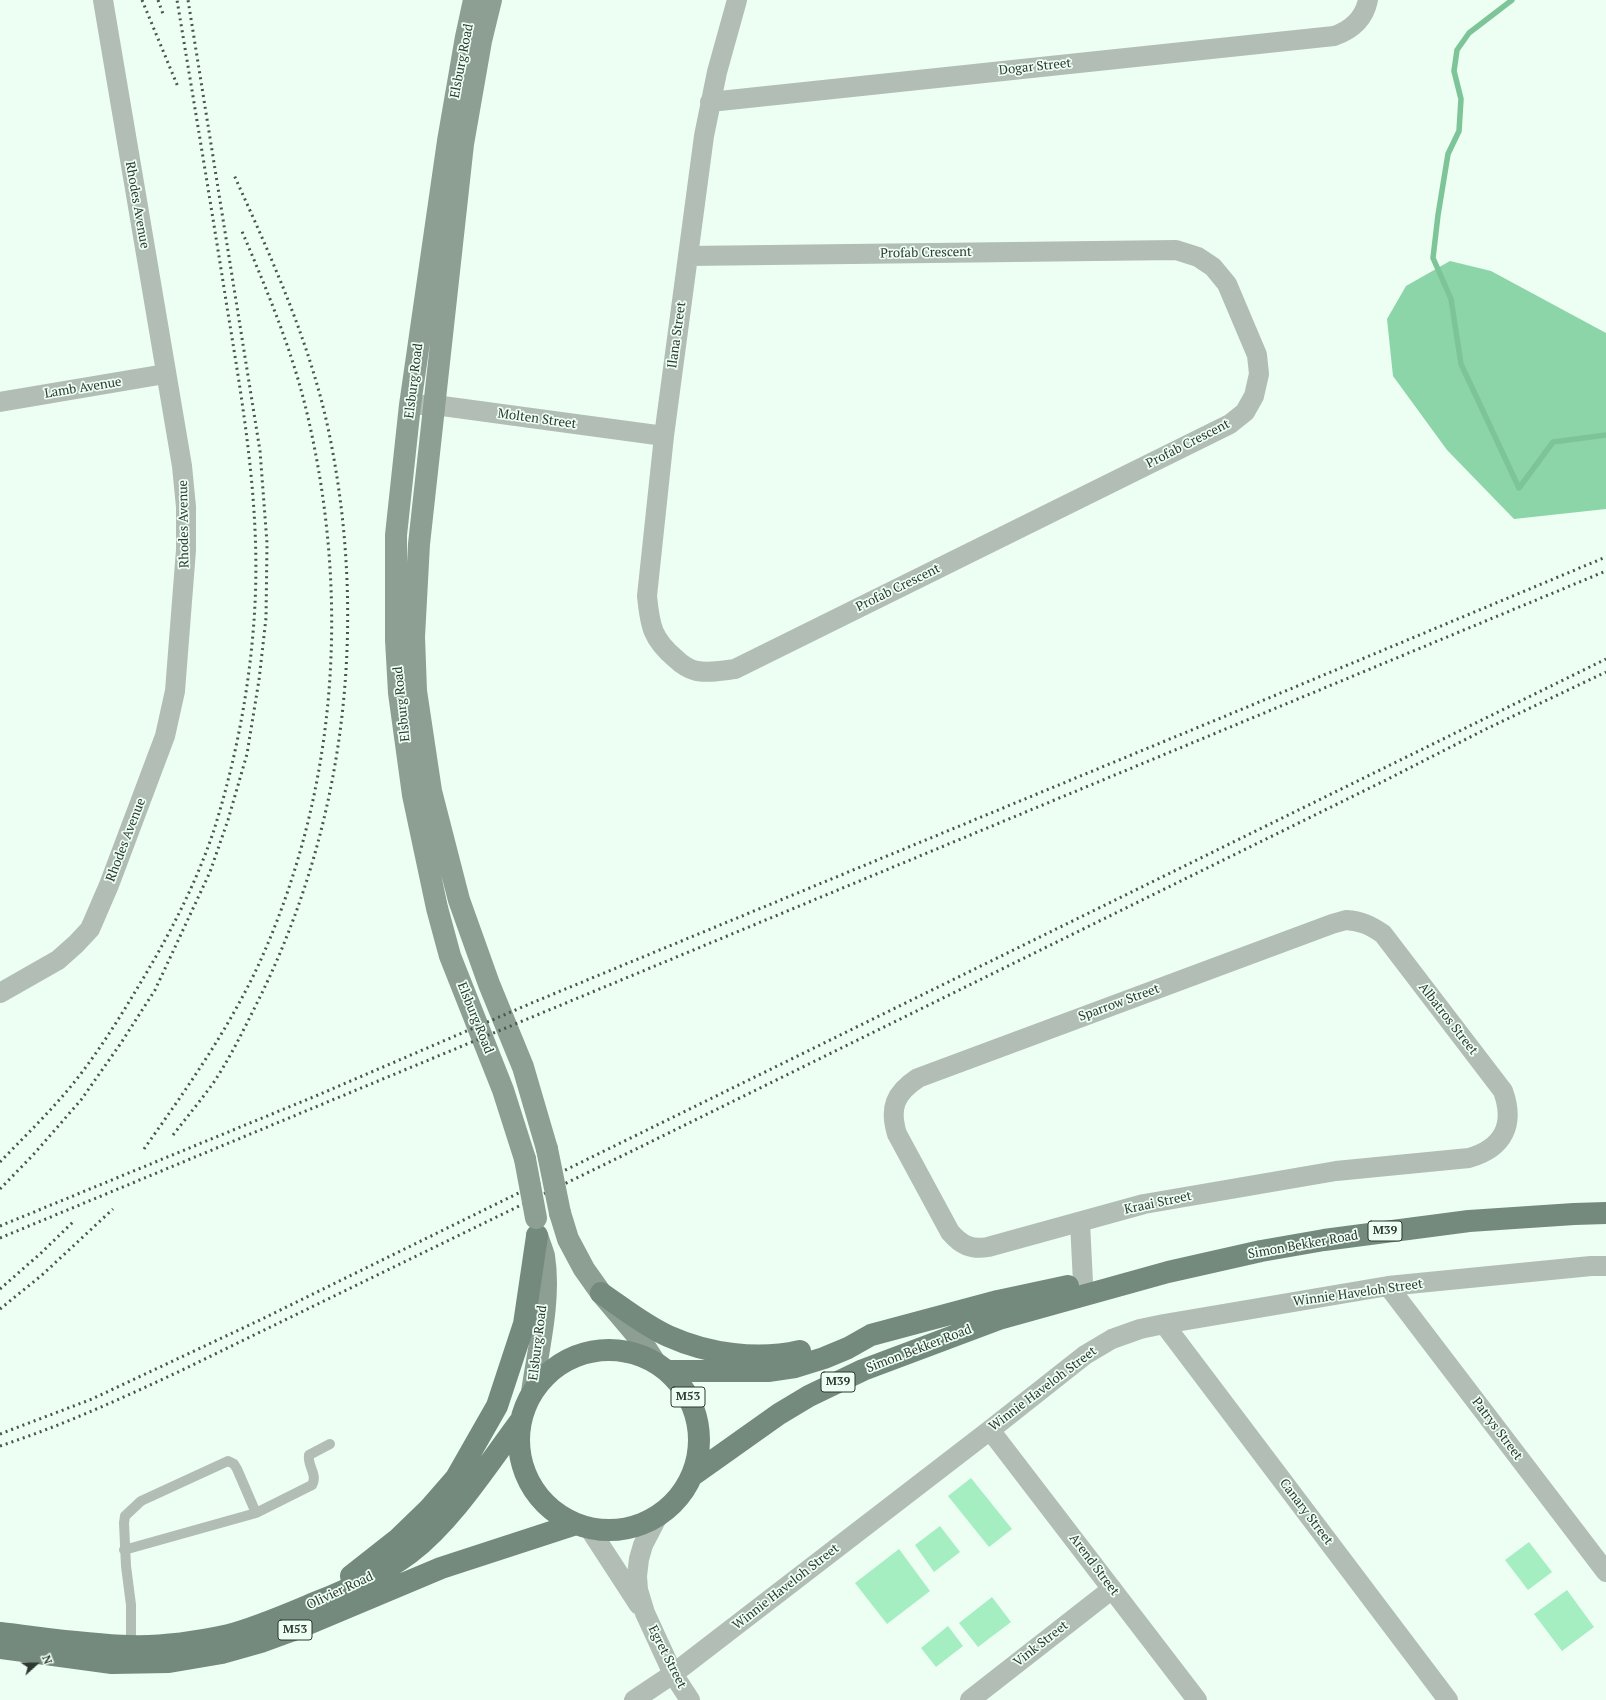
<!DOCTYPE html>
<html>
<head>
<meta charset="utf-8">
<style>
  body { margin:0 }
  #map { position:relative; width:1606px; height:1700px; overflow:hidden; background:#edfef3; font-family:"PT Serif",serif }
  canvas { display:block }
  .north { position:absolute; left:16px; top:1644px; width:40px; height:40px; -webkit-text-stroke:3px #edfef3; paint-order:stroke; rotate:69deg; font-size:11px; font-weight:700; line-height:16px; text-align:center; color:#2d3831 }
  .north::after { content:''; display:block; margin:auto; width:14px; height:18px; background:#2d3831; clip-path:polygon(50% 0,100% 100%,50% 72%,0 100%) }
</style>
</head>
<body>
<div id="map">
<canvas width="1606" height="1700"></canvas>
<div class="north">N</div>
</div>
<script>
const ctx = document.querySelector('canvas').getContext('2d');
ctx.lineJoin = 'round';
function fillPath(path, color) { ctx.fillStyle = color; ctx.fill(path, 'evenodd'); }
function stroke(path, color, width, dash) { ctx.strokeStyle = color; ctx.lineWidth = width; ctx.lineCap = dash ? 'butt' : 'round'; ctx.setLineDash(dash || []); ctx.stroke(path); }
function drawText(font, color, halo, rows, align = 'center') {
  ctx.font = font + ' "PT Serif",serif'; ctx.lineWidth = 3.5; ctx.setLineDash([]); ctx.textBaseline = 'middle'; ctx.strokeStyle = halo; ctx.fillStyle = color; for (const [text, x, y, turn = 0] of rows) {
    ctx.save(); ctx.translate(x, y); ctx.rotate((+turn || 0) * Math.PI / 180); ctx.textAlign = isNaN(turn) ? turn : align; if (halo) ctx.strokeText(text, 0, 0); ctx.fillText(text, 0, 0); ctx.restore();
  }
}
const forest = new Path2D(`
  M1450 261 1491 271 1606 333V509L1514 519 1447 450 1393 376 1387 319 1406 286Z`);
const stream = new Path2D(`
  M1512 0 1469 33 1457 50 1454 71 1461 99 1459 131 1448 154 1438 215 1433 258 1451 299 1461 364 1519 488 1553 442 1606 435`);
const building = new Path2D(`
  M971 1478 1012 1529 989 1547 948 1496Z
  M940 1526 960 1552 934 1572 915 1545Z
  M1529 1542 1552 1572 1528 1590 1505 1560Z
  M899 1549 930 1591 887 1624 855 1583Z
  M1567 1590 1594 1627 1562 1651 1534 1614Z
  M992 1597 1011 1622 978 1647 959 1623Z
  M948 1626 963 1646 936 1667 921 1648Z`);
const service = new Path2D(`
  M124 1550 256 1513
  M131 1648V1605L126 1566 124 1523 125 1516 141 1501 228 1461 234 1464 237 1469 256 1513 312 1485C318 1474 307 1466 309 1455L330 1444`);
const minor = new Path2D(`
  M710 102 1334 36C1352 30 1364 19 1368 0
  M688 256 1176 250 1198 257 1213 267 1227 284 1257 355 1259 374 1254 396 1245 412 1230 424 735 669C722 671 710 673 697 671 690 670 681 664 676 659 652 639 650 626 647 596L664 436 704 136 717 72 737 0
  M0 402 165 374
  M410 405H435L664 436
  M1346 920C1361 921 1370 925 1383 934L1503 1091C1515 1124 1504 1148 1469 1158L1336 1171 1144 1204 988 1247C971 1250 961 1245 950 1232L897 1134C889 1108 895 1093 918 1078L1332 924Z
  M0 993 58 960 76 944 90 929 109 885 165 736 175 691 186 550V507L182 466 103 0
  M1388 1286 1606 1572
  M1079 1297 1083 1283 1080 1222
  M1164 1324 1448 1700
  M990 1430 1197 1700
  M658 1516 643 1545 639 1559 637 1576 638 1590 645 1613 673 1674 690 1700
  M589 1528 639 1605
  M634 1700 673 1674 990 1430 1085 1355 1112 1339 1140 1329 1164 1324 1388 1286 1591 1266H1606
  M970 1700 1112 1589`);
const secondary = new Path2D(`
  M474 0 466 37 448 141 410 405 396 535V640L399 693 413 795 437 908 450 956 503 1090 525 1159
  M491 0 481 41 463 144 419 544 414 637 416 691 431 791 459 900 489 984 523 1067 547 1149
  M560 1213 568 1239 584 1269 601 1293 640 1339 654 1361
  M532 1392C538 1350 551 1299 544 1256 542 1249 539 1242 537 1235`);
const primary = new Path2D(`
  M601 1293C623 1308 644 1325 668 1336 708 1354 757 1361 800 1351
  M519 1440a90 90 0 1 1 180 0a90 90 0 1 1-180 0Z
  M669 1371H768L795 1367 824 1358 848 1348 871 1335 998 1301 1068 1286
  M693 1475 779 1414 809 1396 863 1370 999 1319 1168 1272 1261 1251 1324 1240 1469 1221 1574 1214 1606 1213
  M351 1576 398 1539 429 1509 456 1478 497 1406 524 1324 537 1236
  M0 1633C43 1638 86 1645 130 1646 162 1647 197 1642 229 1635 259 1627 288 1614 317 1602 350 1589 382 1574 410 1553 453 1520 488 1464 521 1420
  M0 1648 112 1663 169 1662 222 1653 261 1642 291 1631 441 1568 576 1524`);
const rail = new Path2D(`
  M142 0 178 87
  M158 0 163 14
  M173 1135C187 1117 201 1100 214 1082 231 1056 244 1029 258 1001 346 824 369 622 328 428 309 340 271 257 234 175
  M144 1149C185 1091 227 1032 258 966 338 791 351 596 306 409 291 347 266 288 241 229
  M0 1162C26 1135 53 1109 76 1080 98 1052 117 1022 135 992 166 941 195 887 214 830 237 756 251 681 255 604 260 504 243 405 227 307 211 205 194 102 177 0
  M0 1189 33 1155 81 1100 121 1043 155 990 210 872 228 820 247 754 259 680 266 618 267 543 260 451 188 0
  M0 1226 318 1095 534 1002 1240 710 1606 557
  M0 1238 1606 571
  M0 1289 41 1253 73 1222
  M0 1309 42 1275 113 1209
  M0 1434 92 1399 260 1320 1606 659
  M0 1446C61 1426 118 1400 176 1373L628 1153 1386 780 1486 729 1606 672`);
const secondaryBridge = new Path2D(`
  M547 1149 560 1213
  M525 1159 536 1218`);
const shields = [
  [1385,1231,34],
  [838,1382,34],
  [688,1397,34],
  [295,1630,34]
];
const shieldNames = [
  ["M39",1385,1231],
  ["M39",838,1382],
  ["M53",688,1397],
  ["M53",295,1630]
];
const streetNames = [
  ["Elsburg Road",462,61,-79],
  ["Dogar Street",1035,67,-6],
  ["Rhodes Avenue",137,205,80],
  ["Profab Crescent",926,253,-1],
  ["Ilana Street",677,335,-82],
  ["Elsburg Road",414,381,-83],
  ["Lamb Avenue",83,388,-9],
  ["Molten Street",537,419,8],
  ["Profab Crescent",1188,444,-27],
  ["Rhodes Avenue",184,524,-91],
  ["Profab Crescent",898,588,-26],
  ["Elsburg Road",402,704,-96],
  ["Rhodes Avenue",126,840,-69],
  ["Sparrow Street",1119,1003,-20],
  ["Elsburg Road",475,1018,68],
  ["Albatros Street",1448,1019,52],
  ["Kraai Street",1158,1203,-12],
  ["Simon Bekker Road",1303,1245,-10],
  ["Winnie Haveloh Street",1358,1293,-8],
  ["Elsburg Road",538,1343,-83],
  ["Simon Bekker Road",919,1349,-21],
  ["Winnie Haveloh Street",1043,1389,-37],
  ["Patrys Street",1497,1429,53],
  ["Canary Street",1306,1512,53],
  ["Arend Street",1094,1565,53],
  ["Winnie Haveloh Street",786,1587,-38],
  ["Olivier Road",340,1591,-25],
  ["Vink Street",1041,1644,-38],
  ["Egret Street",667,1657,63]
];
fillPath(forest, '#8cd5a8');
stroke(stream, '#7dc599', 5.5);
fillPath(building, '#a5eec1');
stroke(service, '#b1bdb5', 10);
stroke(minor, '#b1bdb5', 20);
stroke(secondary, '#8d9f93', 22);
stroke(primary, '#748a7c', 22);
stroke(rail, '#49554e', 3, [2, 4]);
stroke(secondaryBridge, '#8d9f93', 22);
for (const [x, y, w] of shields) { const box = new Path2D(); box.roundRect(x - w / 2, y - 10, w, 20, 3); ctx.fillStyle = '#edfef3'; ctx.fill(box); stroke(box, '#2d3831', 1); }
drawText('bold 12px', '#2d3831', null, shieldNames);
drawText('13px', '#2d3831', '#edfef3', streetNames);
</script>
</body>
</html>
